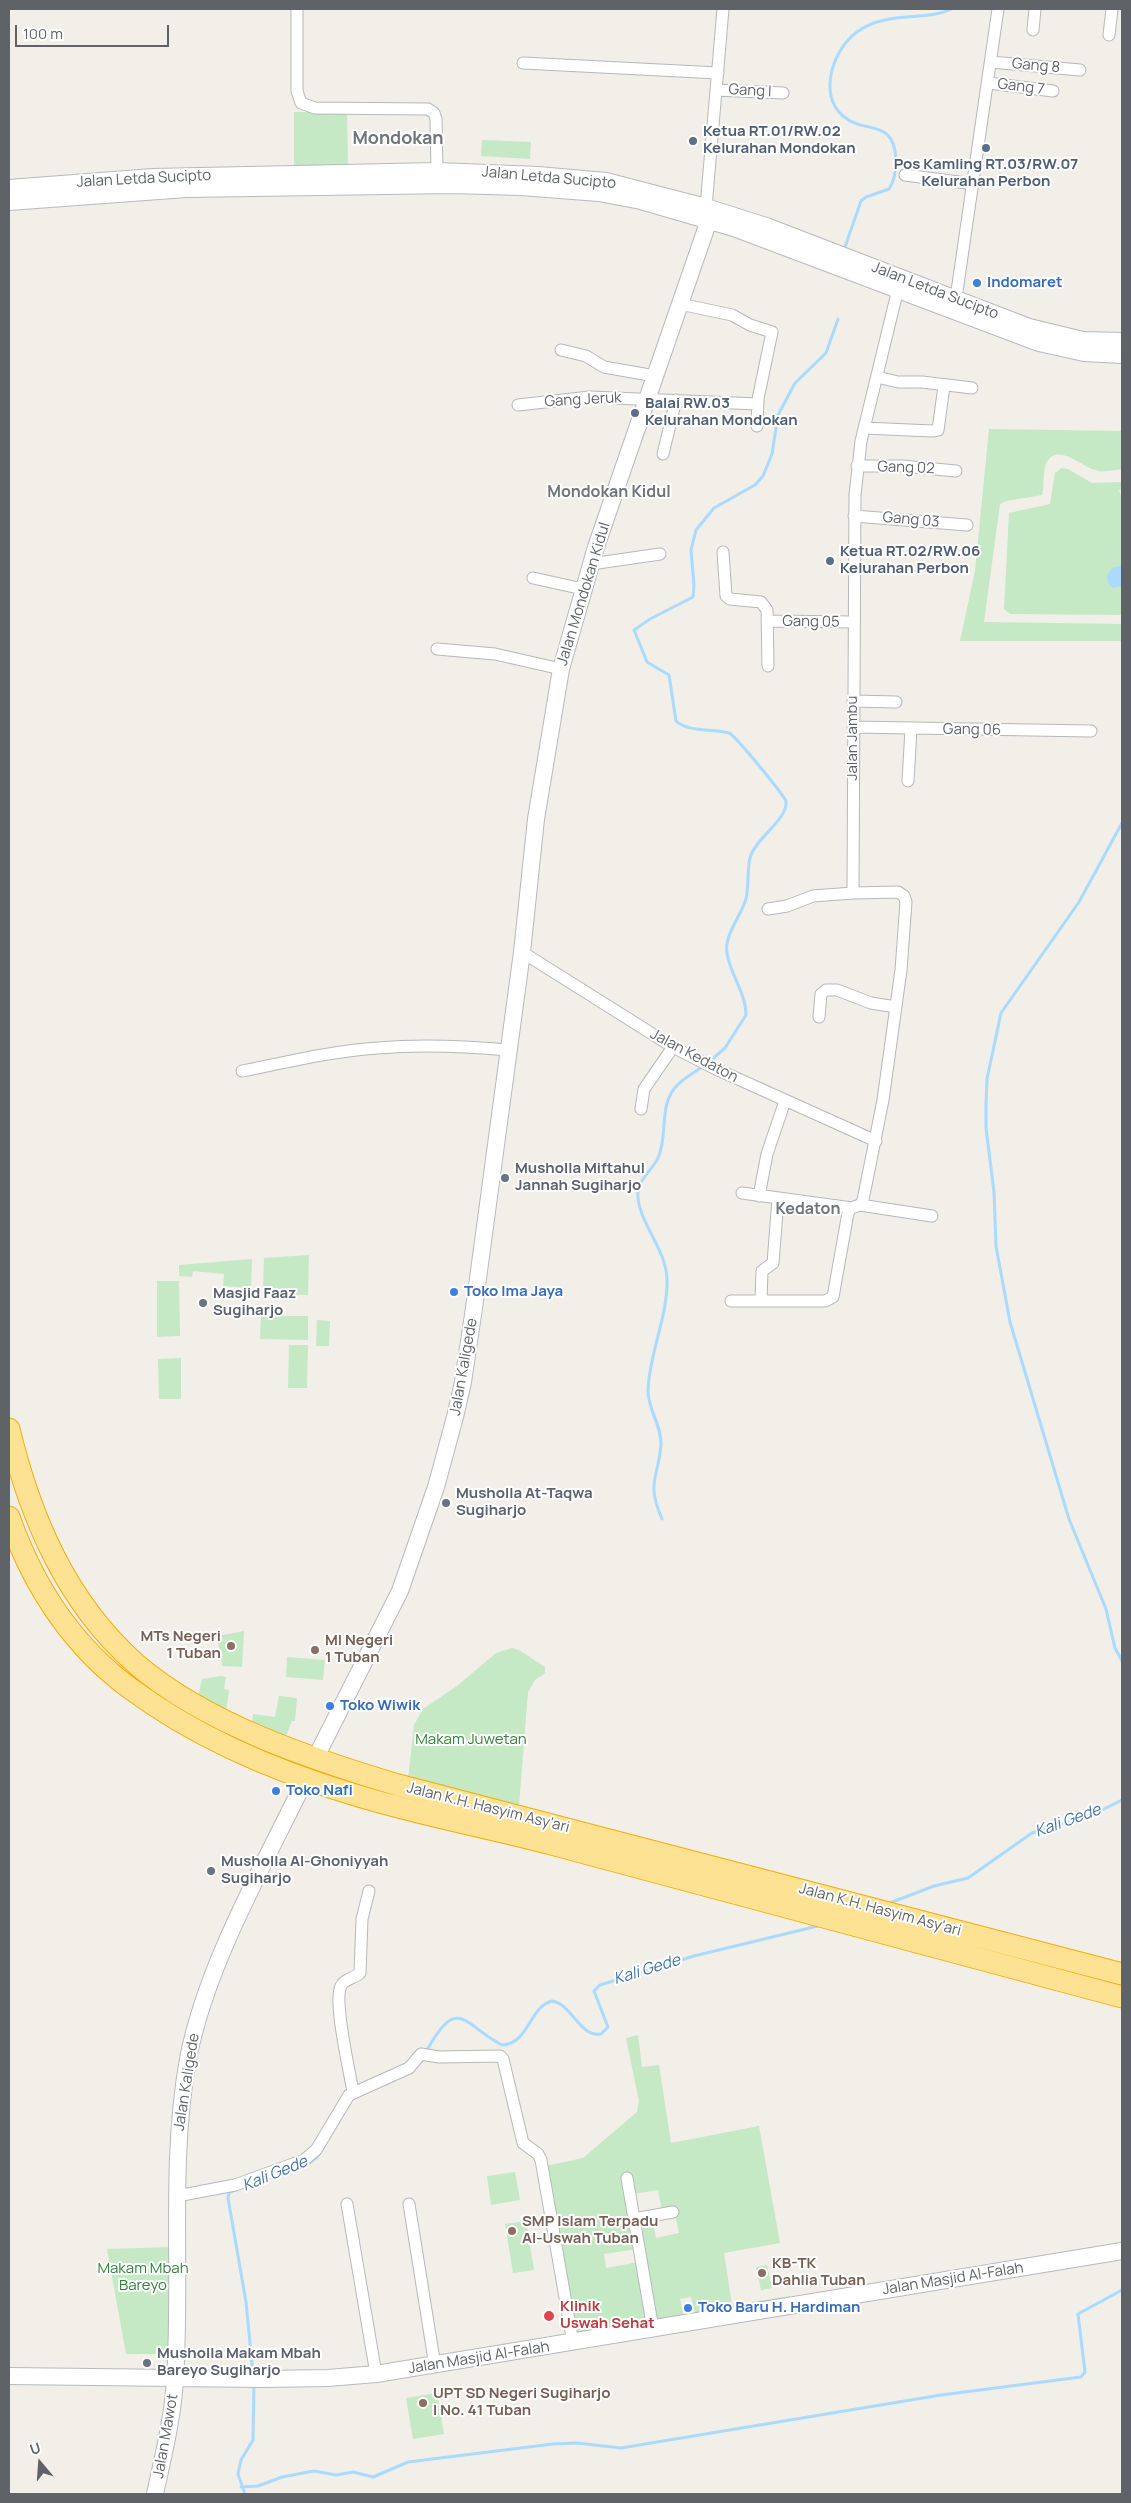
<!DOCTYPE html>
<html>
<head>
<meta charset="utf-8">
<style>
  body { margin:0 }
  #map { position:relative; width:1131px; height:2503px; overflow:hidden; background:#f1efe8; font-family:Manrope,sans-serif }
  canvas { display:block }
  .frame { position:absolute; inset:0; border:10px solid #5f6368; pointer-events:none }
  .north { position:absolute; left:15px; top:2438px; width:50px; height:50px; -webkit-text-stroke:4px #fff; paint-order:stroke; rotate:342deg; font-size:14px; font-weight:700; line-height:20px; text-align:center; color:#5f6368 }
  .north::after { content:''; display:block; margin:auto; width:18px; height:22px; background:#5f6368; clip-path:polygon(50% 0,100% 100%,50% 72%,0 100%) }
  .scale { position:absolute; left:15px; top:25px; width:154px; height:22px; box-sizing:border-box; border:2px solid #5f6368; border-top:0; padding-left:6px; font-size:15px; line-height:18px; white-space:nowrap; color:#5f6368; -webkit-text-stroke:4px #fff; paint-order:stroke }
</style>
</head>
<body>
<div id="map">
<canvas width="1131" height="2503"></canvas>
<div class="frame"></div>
<div class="north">U</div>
<div class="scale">100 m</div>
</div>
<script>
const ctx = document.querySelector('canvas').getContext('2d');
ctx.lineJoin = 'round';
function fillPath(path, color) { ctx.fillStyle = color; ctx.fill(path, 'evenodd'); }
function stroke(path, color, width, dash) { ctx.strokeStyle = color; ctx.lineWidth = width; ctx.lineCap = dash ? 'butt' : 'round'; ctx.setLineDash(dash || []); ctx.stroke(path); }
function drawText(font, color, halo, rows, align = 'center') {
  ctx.font = font + ' Manrope,sans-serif'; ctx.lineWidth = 4; ctx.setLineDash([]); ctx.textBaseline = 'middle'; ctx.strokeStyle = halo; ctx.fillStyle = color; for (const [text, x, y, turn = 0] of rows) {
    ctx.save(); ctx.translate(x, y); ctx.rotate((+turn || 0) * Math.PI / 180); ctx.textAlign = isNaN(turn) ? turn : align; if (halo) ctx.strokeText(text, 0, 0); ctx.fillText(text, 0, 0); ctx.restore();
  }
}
const green = new Path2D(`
  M294 112H347L348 166 294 165Z
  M482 140 531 142 530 159 481 156Z
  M989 429 1122 431V469C1114 470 1102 473 1095 470 1082 467 1056 441 1046 464 1042 473 1045 485 1042 495L1006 501 1000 504 984 622 1122 624V641H960L975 571Z
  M1062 468 1068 469 1092 483 1122 482V489L1119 490 1122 499V615L1010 614 1004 609 1009 513 1050 504 1055 473Z
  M309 1255 308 1295 263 1294 264 1258Z
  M252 1259 251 1288 223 1286 224 1274 193 1271 192 1277 179 1276V1265Z
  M157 1281H179L180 1336 157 1337Z
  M261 1316H308V1340L260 1339Z
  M317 1320 330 1321 329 1346H316Z
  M289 1345H308L307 1388H288Z
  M181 1358V1399H159L158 1359Z
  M244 1631 242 1667 222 1666 217 1636Z
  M512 1648 519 1650 545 1667V1673L535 1680 528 1692 519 1806 408 1780 414 1725 423 1709 457 1686 496 1653Z
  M287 1657 325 1660 323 1680 286 1677Z
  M221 1676 226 1677 224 1689 229 1690 226 1712 198 1697 202 1679Z
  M279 1696 297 1698 295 1721H292L286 1736 252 1723 253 1714 275 1717Z
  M638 2035 642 2067 659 2065 671 2143 759 2126 780 2243 724 2253 732 2305 790 2296 791 2301 696 2317 691 2297 680 2299 684 2319 575 2337 546 2166 583 2158 637 2112 639 2101 626 2038ZM658 2190 662 2211 674 2209 679 2233 656 2238 652 2218 638 2221 633 2194ZM637 2249 639 2262 606 2268 604 2254Z
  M515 2172 520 2200 491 2205 487 2176Z
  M526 2221 534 2270 513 2273 505 2224Z
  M172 2247 171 2354H126L107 2249Z
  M767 2265 772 2288 761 2290 756 2267Z
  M437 2393 444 2434 413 2439 406 2398Z`);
const water = new Path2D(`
  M1122 566V586L1113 588 1108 583 1107 576 1113 567Z`);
const stream = new Path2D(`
  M845 247 861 201 866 197 889 189C895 180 896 170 896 160 894 117 865 135 843 116 817 94 834 48 857 32 888 10 923 22 952 9
  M1122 823 1079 902 1001 1013 987 1079 986 1104V1128L994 1192 996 1246 1010 1322 1069 1519 1106 1609 1115 1648 1122 1661
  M709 1062 725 1048 746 1015C746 993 730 974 727 953 724 935 741 916 746 899 749 886 747 871 750 858 756 837 788 820 786 801 782 793 735 735 729 733 713 728 689 733 676 721L669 675 647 662 634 630 650 619 693 597 694 585 691 550 696 530 714 508 755 485 763 476 772 454 778 415 795 383 826 353 838 319
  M662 1519C646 1482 658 1479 661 1445 662 1426 648 1410 648 1391 649 1353 668 1317 667 1279 666 1247 635 1219 638 1190 640 1178 653 1169 658 1158 668 1137 659 1108 674 1089 681 1079 694 1073 704 1066
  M887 1904 934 1886 968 1878 1032 1833 1094 1814 1122 1800
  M426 2052C458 1993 463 2025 502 2045 529 2044 529 2007 552 2001 572 2004 580 2038 601 2034L608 2027 594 1991 600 1985 694 1956 822 1925
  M308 2164 317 2157 325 2145
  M234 2190 229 2193 228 2198 246 2302 253 2374
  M241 2487 258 2486 282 2477 314 2471 336 2475 353 2472 373 2477 408 2462 553 2444 577 2443 621 2448 941 2395 1081 2377 1085 2372 1078 2314 1122 2290
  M245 2494 238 2474 241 2460 253 2440 254 2383`);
const street = new Path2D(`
  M297 9V91L301 103 315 108 428 109 434 113 436 119 437 171
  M1033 30 1035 9
  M1109 35 1112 9
  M991 62 1080 70
  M523 63 718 73
  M989 83 1053 91
  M716 90 783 93
  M905 175 974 184
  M706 207 723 9
  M956 298 998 9
  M680 304 732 315 750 325 772 332 758 399 757 426
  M561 350 586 356 604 367 655 376
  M877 377 898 382H922L972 388
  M518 405 590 397 758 404
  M864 428 932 431 938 430 944 386
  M663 454 676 400
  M857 466H903L956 471
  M854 516 967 525
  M723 552 726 596 730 599 761 602 767 610 768 666
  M591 564 660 554
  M533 578 583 589
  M768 621 853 622
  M437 649 495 654 561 669
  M853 701 896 702
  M853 727 1091 731
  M908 781 911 729
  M768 909 787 906 813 896 853 893
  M522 952 673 1047 716 1069 876 1141
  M819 1017 821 994 826 990H837L871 1003 896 1007
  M242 1071C287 1062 332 1051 378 1048 421 1044 464 1046 508 1050
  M641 1109 644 1089 673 1047
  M742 1193 852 1208
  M759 1196 767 1154 785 1101
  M860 1205 932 1216
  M731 1301H825L833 1297 848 1213 851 1208 860 1205 863 1200 883 1100 901 970 906 902 904 896 898 892 853 893 855 495 861 441 898 289
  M761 1301 762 1271 773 1263 778 1199
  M353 2092C350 2073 333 2001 341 1986 344 1979 355 1978 360 1973L362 1919 369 1891
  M627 2178 653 2329
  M177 2196 235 2185 304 2160 316 2150 349 2095 409 2068 421 2054 439 2057 500 2056 503 2059 523 2143 538 2154 541 2160 573 2343
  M347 2204 376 2374
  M409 2204 435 2366
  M634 2219 673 2212`);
const secondary = new Path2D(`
  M9 188 153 177 437 171 538 175 606 181 706 207 766 226 1029 327 1083 340 1122 341
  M9 202 186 189 452 185 521 187 599 193 641 201 734 228 1039 343 1084 353 1122 355
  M316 1757 400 1591 436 1487 455 1417 463 1382 474 1308 522 952 536 819 561 669 596 547 709 220
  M9 2376 262 2379 328 2378 376 2374 1122 2251
  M155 2494C163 2457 173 2417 175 2379 182 2273 169 2165 188 2059 206 1965 264 1865 306 1778`);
const highway = new Path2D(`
  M9 1429C30 1517 66 1602 136 1664 206 1724 311 1759 398 1785L1122 1974
  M9 1517C33 1585 72 1646 131 1689 196 1737 275 1771 352 1794 419 1815 488 1827 555 1845 744 1896 933 1946 1122 1997`);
const markers = [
  [693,141,5,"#5c6f8a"],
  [986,148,5,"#5c6f8a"],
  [977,283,5,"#3f7fe0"],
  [635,413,5,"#5c6f8a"],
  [830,561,5,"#5c6f8a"],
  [505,1178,5,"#6b7280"],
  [454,1292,5,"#3f7fe0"],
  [203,1303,5,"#6b7280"],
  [446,1503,5,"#6b7280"],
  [231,1646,5,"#8d6e63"],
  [315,1650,5,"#8d6e63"],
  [330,1706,5,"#3f7fe0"],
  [276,1791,5,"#3f7fe0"],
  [211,1871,5,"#6b7280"],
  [512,2231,5,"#8d6e63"],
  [762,2273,5,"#8d6e63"],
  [688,2308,5,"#3f7fe0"],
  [549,2316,6,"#e0444e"],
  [147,2363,5,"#6b7280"],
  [423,2403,5,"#8d6e63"]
];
const streetNames = [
  ["Gang 8",1036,66,5],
  ["Gang 7",1021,87,7],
  ["Gang I",750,91,3],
  ["Jalan Letda Sucipto",549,178,5],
  ["Jalan Letda Sucipto",144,179,-3],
  ["Jalan Letda Sucipto",935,291,21],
  ["Gang Jeruk",583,400,-3],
  ["Gang 02",906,468,2],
  ["Gang 03",911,520,5],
  ["Jalan Mondokan Kidul",584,594,-73],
  ["Gang 05",811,622,1],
  ["Gang 06",972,730,1],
  ["Jalan Jambu",853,738,-90],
  ["Jalan Kedaton",694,1056,28],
  ["Jalan Kaligede",464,1367,-80],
  ["Jalan K.H. Hasyim Asy'ari",488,1808,14],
  ["Jalan K.H. Hasyim Asy'ari",880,1910,15],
  ["Jalan Kaligede",187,2082,-81],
  ["Jalan Masjid Al-Falah",953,2279,-9],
  ["Jalan Masjid Al-Falah",479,2358,-9],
  ["Jalan Mawot",166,2436,-80]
];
const serviceNames = [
  ["Ketua RT.01/RW.02",703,132],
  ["Kelurahan Mondokan",703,149],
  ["Pos Kamling RT.03/RW.07",986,165,"center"],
  ["Kelurahan Perbon",986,182,"center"],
  ["Balai RW.03",645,404],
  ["Kelurahan Mondokan",645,421],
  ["Ketua RT.02/RW.06",840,552],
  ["Kelurahan Perbon",840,569]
];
const shopNames = [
  ["Indomaret",987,283],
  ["Toko Ima Jaya",464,1292],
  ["Toko Wiwik",340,1706],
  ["Toko Nafi",286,1791],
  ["Toko Baru H. Hardiman",698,2308]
];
const worshipNames = [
  ["Musholla Miftahul",515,1169],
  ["Jannah Sugiharjo",515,1186],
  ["Masjid Faaz",213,1294],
  ["Sugiharjo",213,1311],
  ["Musholla At-Taqwa",456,1494],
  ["Sugiharjo",456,1511],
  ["Musholla Al-Ghoniyyah",221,1862],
  ["Sugiharjo",221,1879],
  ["Musholla Makam Mbah",157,2354],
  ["Bareyo Sugiharjo",157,2371]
];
const educationNames = [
  ["MTs Negeri",221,1637,"right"],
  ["1 Tuban",221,1654,"right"],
  ["MI Negeri",325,1641],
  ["1 Tuban",325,1658],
  ["SMP Islam Terpadu",522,2222],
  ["Al-Uswah Tuban",522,2239],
  ["KB-TK",772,2264],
  ["Dahlia Tuban",772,2281],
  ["UPT SD Negeri Sugiharjo",433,2394],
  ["I No. 41 Tuban",433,2411]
];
const parkNames = [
  ["Makam Juwetan",471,1740],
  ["Makam Mbah",143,2269],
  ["Bareyo",143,2286]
];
const healthNames = [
  ["Klinik",560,2307],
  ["Uswah Sehat",560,2324]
];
const neighbourhoodNames = [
  ["Mondokan Kidul",609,493],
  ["Kedaton",808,1210]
];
const waterNames = [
  ["Kali Gede",1068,1821,-20],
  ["Kali Gede",647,1970,-17],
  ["Kali Gede",275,2174,-22]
];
const quarterNames = [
  ["Mondokan",398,139]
];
fillPath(green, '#c5e8c5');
fillPath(water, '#aadaff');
stroke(stream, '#aadaff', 3);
stroke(street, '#b5b8bc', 13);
stroke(secondary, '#b6babf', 18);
stroke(highway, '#f9ab00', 23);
stroke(street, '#fff', 11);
stroke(secondary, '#fff', 16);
stroke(highway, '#fde293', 21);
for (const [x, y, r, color] of markers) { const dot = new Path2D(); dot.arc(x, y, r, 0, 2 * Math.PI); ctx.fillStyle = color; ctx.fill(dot); stroke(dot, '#fff', 2); }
drawText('15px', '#5f6368', '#fff', streetNames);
drawText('bold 15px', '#4e5e75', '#fff', serviceNames, 'left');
drawText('bold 15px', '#366cbe', '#fff', shopNames, 'left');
drawText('bold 15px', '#5b616d', '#fff', worshipNames, 'left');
drawText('bold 15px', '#785e54', '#fff', educationNames, 'left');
drawText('15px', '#348238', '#fff', parkNames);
drawText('bold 15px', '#be3a42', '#fff', healthNames, 'left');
drawText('bold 16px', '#70757a', '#fff', neighbourhoodNames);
drawText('italic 16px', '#4174aa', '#fff', waterNames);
drawText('bold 18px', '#70757a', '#fff', quarterNames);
</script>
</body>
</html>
